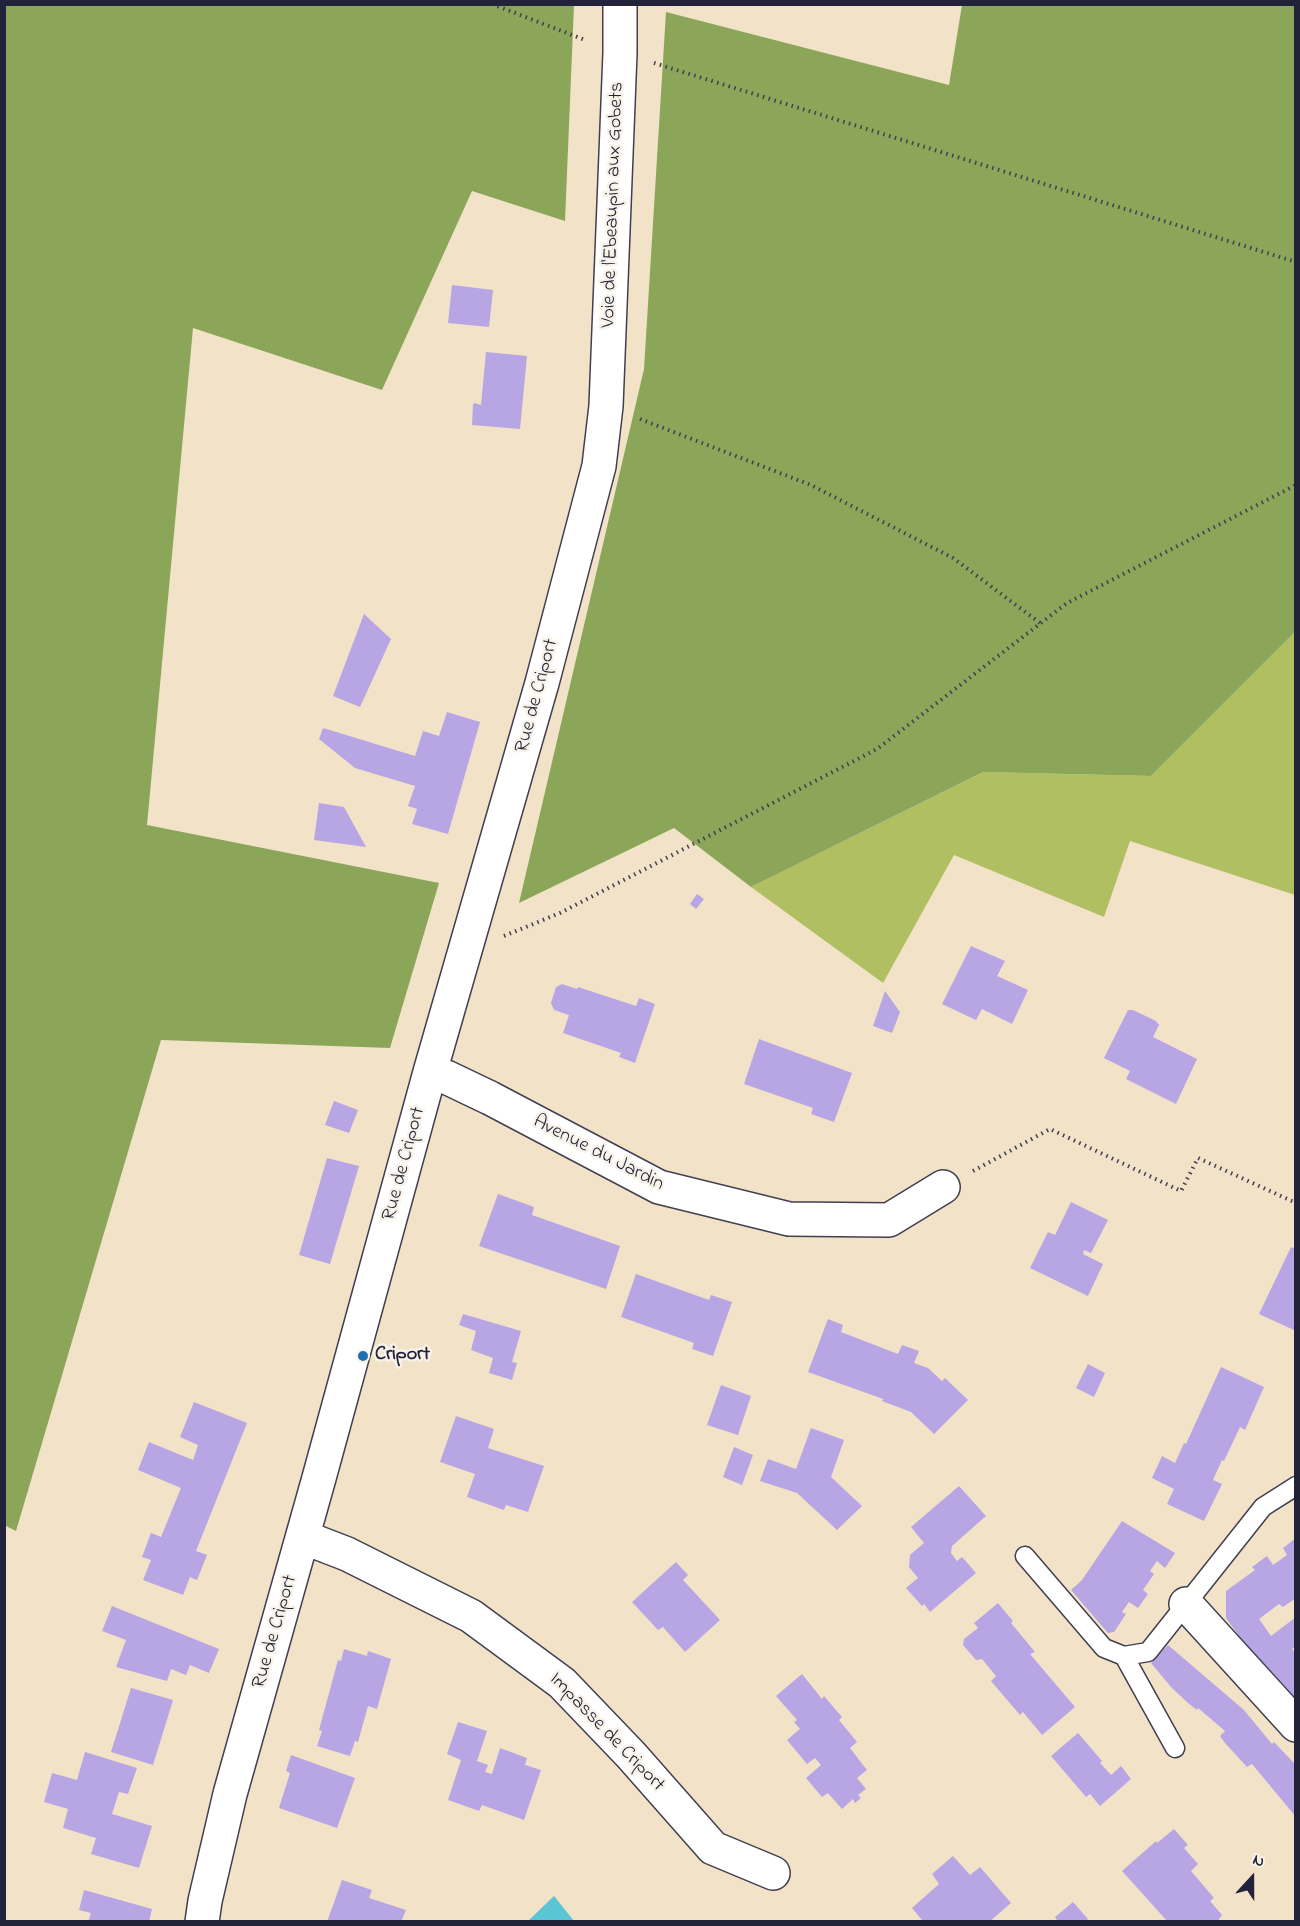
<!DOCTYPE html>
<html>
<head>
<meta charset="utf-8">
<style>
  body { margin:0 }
  #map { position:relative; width:1300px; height:1926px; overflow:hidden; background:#f2e3c8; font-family:"Indie Flower",sans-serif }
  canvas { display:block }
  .frame { position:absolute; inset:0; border:6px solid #22223b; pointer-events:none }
  .north { position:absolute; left:1222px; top:1848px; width:60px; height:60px; -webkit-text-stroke:4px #f7f3e8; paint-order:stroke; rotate:21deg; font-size:16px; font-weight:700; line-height:24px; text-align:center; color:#22223b }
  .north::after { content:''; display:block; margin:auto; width:21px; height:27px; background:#22223b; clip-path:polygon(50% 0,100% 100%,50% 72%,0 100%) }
</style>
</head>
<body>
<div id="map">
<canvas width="1300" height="1926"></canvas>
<div class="frame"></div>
<div class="north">N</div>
</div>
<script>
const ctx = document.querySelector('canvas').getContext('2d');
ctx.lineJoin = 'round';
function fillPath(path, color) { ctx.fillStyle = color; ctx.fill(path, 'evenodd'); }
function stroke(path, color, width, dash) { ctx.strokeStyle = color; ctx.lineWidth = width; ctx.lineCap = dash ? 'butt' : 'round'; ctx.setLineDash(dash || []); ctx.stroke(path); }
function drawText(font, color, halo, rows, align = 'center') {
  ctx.font = font + ' "Indie Flower",sans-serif'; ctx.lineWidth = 5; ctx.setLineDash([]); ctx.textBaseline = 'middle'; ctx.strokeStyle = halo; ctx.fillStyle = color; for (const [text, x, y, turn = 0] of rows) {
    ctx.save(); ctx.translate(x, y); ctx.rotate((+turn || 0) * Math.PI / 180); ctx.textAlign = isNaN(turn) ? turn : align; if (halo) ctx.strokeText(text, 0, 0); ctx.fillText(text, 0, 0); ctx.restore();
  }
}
const green = new Path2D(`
  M1295 632V895L1130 841 1104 917 954 855 883 983 751 887 983 772 1151 776Z`);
const forest = new Path2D(`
  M4 5H574L565 221 472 191 382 390 193 328 147 825 439 883 390 1048 161 1040 16 1531 4 1525Z
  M962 5H1295V632L1151 776 983 772 751 887 674 828 519 903 644 369 666 12 949 85Z`);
const water = new Path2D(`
  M554 1896 574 1921H528Z`);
const building = new Path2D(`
  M452 285 493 290 489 327 448 323Z
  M486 352 527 356 520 429 472 425 473 405 474 403 481 405Z
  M364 614 391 639 360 707 333 696Z
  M447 712 480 722 448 834 412 824 417 809 408 806 415 786 355 768 319 739 323 728 415 756 423 731 439 736Z
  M319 803 344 807 366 847 314 840Z
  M697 894 704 899 696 909 690 904Z
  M971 946 1005 961 997 976 1028 990 1012 1024 982 1009 976 1020 942 1004Z
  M562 984 577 989 578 987 636 1006 639 998 655 1004 635 1063 619 1057 621 1053 563 1033 569 1015 554 1010 551 1003 556 987Z
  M885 991 900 1012 892 1033 873 1026Z
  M1128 1010H1133L1156 1021 1159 1025 1153 1037 1197 1059 1176 1104 1126 1079 1130 1071 1104 1058Z
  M759 1039 852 1073 834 1122 811 1114 813 1108 744 1084Z
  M334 1101 358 1110 349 1133 325 1125Z
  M327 1158 359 1166 330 1264 299 1255Z
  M498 1194 534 1207 532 1215 620 1246 606 1289 479 1246Z
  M1071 1202 1108 1220 1091 1253 1084 1250 1083 1254 1103 1264 1088 1296 1030 1268 1048 1232 1055 1235Z
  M1291 1247 1296 1249V1331L1259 1314Z
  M636 1274 709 1300 711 1295 732 1302 713 1356 692 1349 694 1343 621 1317Z
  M463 1314 521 1331 512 1362 517 1363 512 1380 489 1373 493 1358 471 1350 476 1331 459 1325Z
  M828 1319 843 1325 841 1332 898 1354 902 1345 919 1351 914 1363 928 1368 942 1381 945 1378 968 1400 934 1434 911 1412 882 1401 883 1399 808 1372Z
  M1088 1364 1105 1373 1094 1397 1076 1388Z
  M1221 1367 1264 1387 1245 1430 1240 1427 1224 1461 1222 1460 1213 1480 1222 1484 1204 1521 1167 1504 1174 1489 1152 1478 1162 1456 1175 1463 1184 1443 1186 1444Z
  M721 1385 751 1396 738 1435 707 1425Z
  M194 1402 247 1423 196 1551 207 1555 197 1580 190 1577 183 1595 143 1580 151 1560 142 1557 151 1533 161 1537 181 1488 138 1470 149 1442 193 1460 198 1445 180 1437Z
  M456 1416 494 1429 488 1448 544 1466 528 1512 506 1505 504 1510 467 1497 475 1474 440 1462Z
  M811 1428 844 1440 831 1477 862 1506 837 1530 797 1493 760 1481 768 1459 796 1469Z
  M734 1447 753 1455 742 1485 723 1477Z
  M959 1486 986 1516 952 1546 951 1553 957 1561 962 1557 976 1573 930 1612 924 1604 922 1606 906 1588 918 1578 909 1567 910 1555 924 1543 911 1527Z
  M1122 1521 1175 1553 1165 1568 1157 1561 1150 1571 1154 1574 1143 1590 1148 1594 1138 1608 1129 1602 1122 1612 1126 1614 1114 1632 1108 1633 1071 1590 1082 1580Z
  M1296 1538V1598L1283 1607 1279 1604 1259 1619 1271 1636 1296 1617V1646L1292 1649 1296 1654V1708L1250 1651 1226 1618V1591L1255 1570 1252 1567 1267 1556 1273 1565 1287 1555 1283 1548Z
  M676 1562 688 1575 683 1580 720 1620 685 1652 663 1627 658 1630 632 1602Z
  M998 1603 1013 1621 1011 1623 1035 1652 1030 1654 1075 1707 1042 1735 1023 1712 1020 1715 991 1681 996 1676 982 1659 976 1660 963 1645 964 1639 978 1628 974 1623Z
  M112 1606 219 1649 209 1673 190 1665 186 1675 171 1669 167 1681 116 1667 126 1640 102 1631Z
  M1168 1645 1244 1710 1272 1744 1274 1742 1296 1765V1817L1252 1764 1247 1767 1225 1743 1220 1736 1225 1731 1198 1708 1197 1710 1188 1703 1171 1687 1151 1663Z
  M344 1649 367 1656 368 1651 391 1659 377 1709 368 1706 358 1742 355 1741 350 1756 317 1746 322 1731 319 1730 338 1660 341 1661Z
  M802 1674 822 1699 824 1696 842 1717 839 1720 857 1742 850 1748 867 1770 857 1778 866 1789 858 1795 861 1798 855 1803 853 1799 842 1809 828 1793 822 1797 806 1778 821 1765 815 1758 807 1764 787 1740 800 1729 794 1722 797 1720 776 1696Z
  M131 1688 173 1700 153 1765 111 1752Z
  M458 1722 487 1731 477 1761 488 1765 485 1772 492 1774 500 1748 527 1758 525 1765 541 1770 524 1820 482 1805 479 1811 448 1800 461 1760 447 1754Z
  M1078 1733 1102 1761 1100 1763 1111 1775 1121 1766 1131 1779 1100 1806 1090 1794 1086 1797 1051 1756Z
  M85 1752 137 1768 128 1794 119 1792 112 1814 152 1826 139 1868 91 1854 96 1838 63 1828 68 1809 44 1802 52 1773 77 1780Z
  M291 1755 355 1778 337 1828 279 1808 290 1773 286 1771Z
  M1174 1829 1188 1845 1184 1848 1198 1864 1191 1871 1214 1898 1210 1901 1222 1915 1217 1922H1168L1122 1871 1156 1841 1157 1843Z
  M953 1856 970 1875 980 1867 1011 1903 989 1922H920L922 1920 912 1908 939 1884 932 1874Z
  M342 1880 372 1890 369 1898 406 1910 401 1922H327Z
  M84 1890 152 1909 149 1922H88L91 1913 79 1910Z
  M1073 1902 1088 1919 1085 1922H1058L1055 1917Z`);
const path = new Path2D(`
  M492 4 585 40
  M654 63 1296 262
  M640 419 811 485 953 558 1040 623
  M504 936 560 913 877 749 1067 603 1296 485
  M973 1171 1050 1129 1181 1191 1198 1158 1296 1203`);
const service = new Path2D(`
  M1025 1556 1104 1648 1124 1656 1148 1652 1263 1507 1296 1486
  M1124 1656 1175 1748`);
const minor = new Path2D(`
  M430 1072 446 1077 490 1098 659 1187 789 1219 889 1220 943 1187
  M303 1537 347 1554 471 1616 562 1683 631 1755 713 1848 773 1873
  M1186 1604 1296 1725
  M202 1922 205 1901 230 1794 319 1478 430 1072 542 683 599 466 606 406 620 53V4`);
const markers = [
  [363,1356,6,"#1f6fb2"]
];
const streetNames = [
  ["Voie de l'Ebeaupin aux Gobets",614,205,-88],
  ["Rue de Criport",538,696,-75],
  ["Avenue du Jardin",598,1154,27],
  ["Rue de Criport",405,1164,-75],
  ["Rue de Criport",276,1632,-74],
  ["Impasse de Criport",606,1733,46]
];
const poiNames = [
  ["Criport",375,1356]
];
fillPath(green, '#afbf62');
fillPath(forest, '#8ba658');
fillPath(water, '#5ac5d5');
fillPath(building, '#b7a5e4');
stroke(service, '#413f50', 21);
stroke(minor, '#413f50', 36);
stroke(path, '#413f50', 4, [1.5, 4.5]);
stroke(service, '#fff', 18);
stroke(minor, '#fff', 33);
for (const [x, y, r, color] of markers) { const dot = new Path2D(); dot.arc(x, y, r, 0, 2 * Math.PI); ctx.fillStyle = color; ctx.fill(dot); stroke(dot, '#f7f3e8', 2); }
drawText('20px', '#22223b', '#f7f3e8', streetNames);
drawText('bold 20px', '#22223b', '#f7f3e8', poiNames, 'left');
</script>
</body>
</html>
